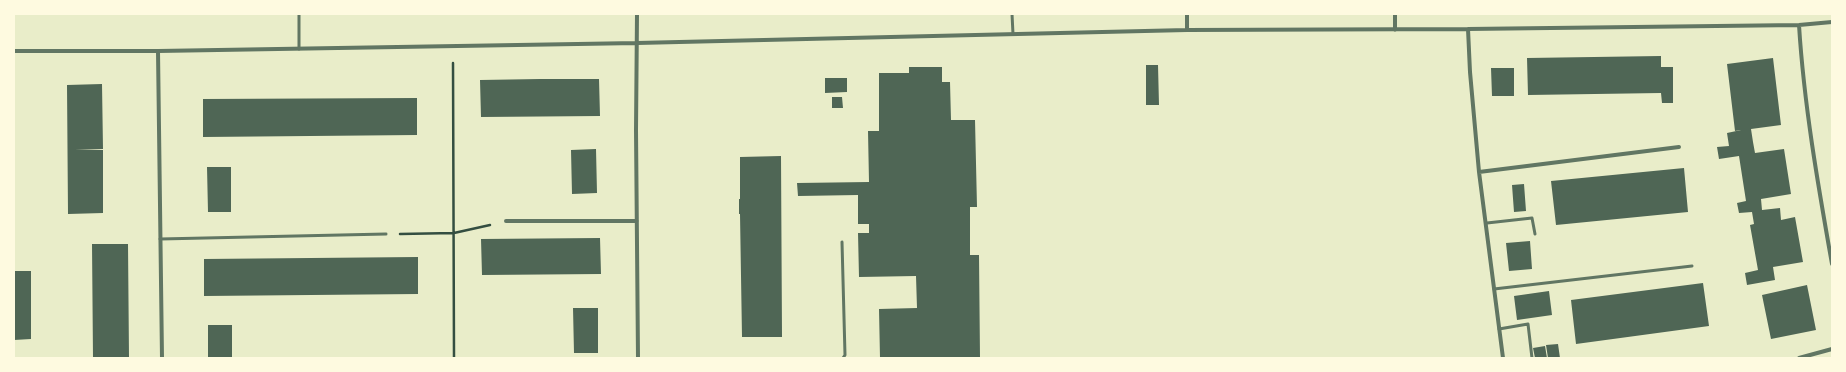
<!DOCTYPE html>
<html>
<head>
<meta charset="utf-8">
<style>
  body { margin:0 }
  #map { position:relative; width:1846px; height:372px; overflow:hidden; background:#e9edc9; font-family:Jost,sans-serif }
  canvas { display:block }
  .frame { position:absolute; inset:0; border:15px solid #fefae0; pointer-events:none }
</style>
</head>
<body>
<div id="map">
<canvas width="1846" height="372"></canvas>
<div class="frame"></div>
</div>
<script>
const ctx = document.querySelector('canvas').getContext('2d');
ctx.lineJoin = 'round';
function fillPath(path, color) { ctx.fillStyle = color; ctx.fill(path, 'evenodd'); }
function stroke(path, color, width, dash) { ctx.strokeStyle = color; ctx.lineWidth = width; ctx.lineCap = dash ? 'butt' : 'round'; ctx.setLineDash(dash || []); ctx.stroke(path); }
const building = new Path2D(`
  M1661 56V67H1673V103H1662L1661 93 1528 95 1527 58Z
  M1773 58 1781 125 1751 129 1753 142 1755 153 1784 149 1791 194 1761 199 1762 210 1780 208 1781 220 1795 217 1803 262 1773 267 1775 280 1747 285 1745 273 1758 270 1750 225 1754 224 1752 212 1739 213 1737 203 1746 201 1739 156 1719 159 1717 147 1729 146 1727 133 1741 130 1735 131 1727 64Z
  M1146 65H1158L1159 105H1146Z
  M909 67H942V82H950L951 120H975L977 207H970V255H979L980 358H880L879 309 917 308 916 276 859 277 858 233H869V224H858V195L798 196 797 183 869 182 868 131H879V73H909Z
  M1491 68H1514V96H1492Z
  M825 78H847V92L825 93Z
  M540 79H599L600 116 481 117 480 80Z
  M102 84 103 149H75L103 150V213L68 214 67 85Z
  M832 97H842L843 108H832Z
  M417 98V135L203 137V99Z
  M596 149 597 193 572 194 571 150Z
  M781 156 782 337H742L740 214H739V199H740V157Z
  M207 167H231V212H208Z
  M1684 168 1688 212 1556 225 1551 181Z
  M1524 184 1526 211 1514 212 1512 185Z
  M600 238 601 274 482 275 481 239Z
  M1530 241 1532 269 1509 271 1506 243Z
  M92 244H128L129 358H93Z
  M418 257V294L204 296V259Z
  M14 271H31V339L14 340Z
  M1703 283 1709 326 1576 344 1571 300Z
  M1807 285 1816 330 1771 339 1762 295Z
  M1549 291 1552 315 1517 320 1514 296Z
  M573 308H598V353H574Z
  M208 325H232V358H208Z
  M1558 344 1560 358H1548L1546 345Z
  M1545 346 1547 358H1535L1533 348Z`);
const path = new Path2D(`
  M453 63 454 358
  M400 234 454 233 490 225`);
const service = new Path2D(`
  M299 14V49
  M1012 14 1013 34
  M1487 223 1532 218 1535 234
  M160 239 386 234
  M842 242 845 355 843 358
  M1494 289 1692 266
  M1499 329 1528 324 1532 358`);
const minor = new Path2D(`
  M637 14 636 130 638 358
  M1187 14V30
  M1799 25C1804 105 1818 185 1832 264
  M1468 29 1470 72 1479 172 1503 358
  M1395 30V14
  M14 51H158L637 43 1187 30 1468 29 1799 25 1832 22
  M158 51 162 358
  M1479 172 1679 147
  M506 221H637
  M1799 358 1832 349`);
fillPath(building, '#4f6655');
stroke(path, '#344e41', 2.5);
stroke(service, '#617663', 3);
stroke(minor, '#617663', 4);
</script>
</body>
</html>
